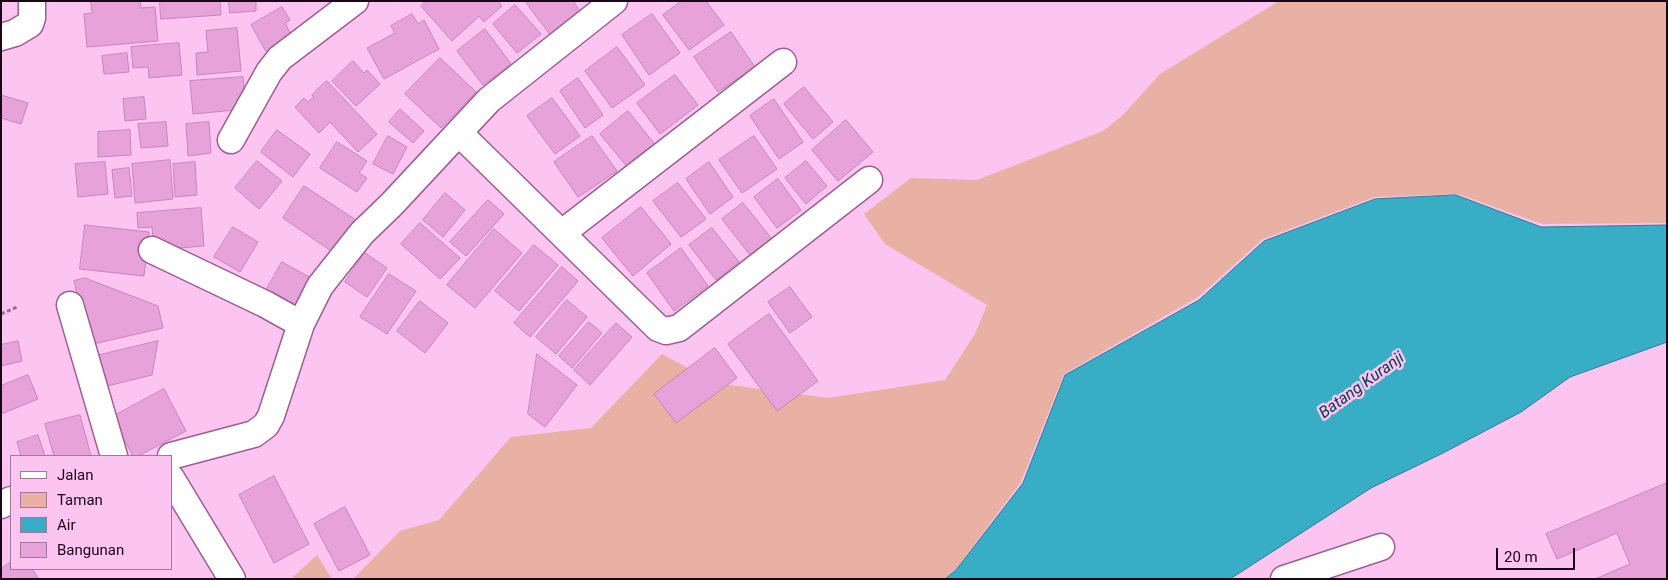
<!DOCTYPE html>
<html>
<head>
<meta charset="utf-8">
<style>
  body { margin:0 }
  #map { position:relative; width:1668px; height:580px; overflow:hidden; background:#fcc4f0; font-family:Roboto,sans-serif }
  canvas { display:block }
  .frame { position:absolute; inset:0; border:2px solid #1b0518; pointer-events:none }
  .legend { position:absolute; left:10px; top:455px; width:162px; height:115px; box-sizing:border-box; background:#fcc4f0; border:1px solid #a2789a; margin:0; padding:6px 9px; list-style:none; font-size:15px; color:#1b0518 }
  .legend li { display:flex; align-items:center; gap:10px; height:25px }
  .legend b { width:25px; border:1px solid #a2789a }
  .scale { position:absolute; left:1496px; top:548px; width:79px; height:22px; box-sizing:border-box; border:2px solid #1b0518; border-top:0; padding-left:6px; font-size:15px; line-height:18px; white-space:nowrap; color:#1b0518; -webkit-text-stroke:4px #fcc4f0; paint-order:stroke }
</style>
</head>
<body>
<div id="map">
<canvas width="1668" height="580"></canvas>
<div class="frame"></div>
<ul class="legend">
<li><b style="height:6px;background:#fff"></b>Jalan</li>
<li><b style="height:14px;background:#e9b1a3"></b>Taman</li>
<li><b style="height:14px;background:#37aec5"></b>Air</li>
<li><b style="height:14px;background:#e7a3d9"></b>Bangunan</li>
</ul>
<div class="scale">20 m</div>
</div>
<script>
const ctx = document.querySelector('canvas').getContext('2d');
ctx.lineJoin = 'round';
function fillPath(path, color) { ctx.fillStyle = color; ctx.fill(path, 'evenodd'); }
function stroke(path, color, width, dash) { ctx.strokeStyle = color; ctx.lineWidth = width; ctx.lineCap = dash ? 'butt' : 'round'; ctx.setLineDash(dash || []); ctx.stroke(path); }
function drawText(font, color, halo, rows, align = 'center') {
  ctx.font = font + ' Roboto,sans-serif'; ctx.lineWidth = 5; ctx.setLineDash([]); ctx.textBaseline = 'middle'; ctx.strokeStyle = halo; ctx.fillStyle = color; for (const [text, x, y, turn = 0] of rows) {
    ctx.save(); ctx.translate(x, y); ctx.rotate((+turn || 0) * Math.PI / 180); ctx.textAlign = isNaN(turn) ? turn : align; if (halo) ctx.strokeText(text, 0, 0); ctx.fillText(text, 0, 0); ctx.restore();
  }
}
const green = new Path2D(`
  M1279 1H1667V223L1542 224 1458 194 1375 197 1263 239 1198 297 1064 374 1021 482 956 569 944 579H353L400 531 439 520 511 437 591 428 662 354 715 383 828 398 945 380 975 334 987 305 885 244 864 214 911 178 977 180 1103 131 1122 116 1160 74Z
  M317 555 332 579H291Z`);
const water = new Path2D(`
  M1456 195 1541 227 1667 225V342L1570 377 1521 412 1443 453 1371 488 1230 579H945L956 570 1023 483 1065 375 1199 300 1264 241 1375 199Z`);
const building = new Path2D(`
  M91 1H140L141 8 155 7 158 41 87 47 84 14 92 13Z
  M160 1H220L221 15 161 19Z
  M229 1H256V11L230 13Z
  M426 1H498L502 6 484 22 479 16 452 41 421 6Z
  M525 1H573L580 11 550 34Z
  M682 1H706L724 25 689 50 663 15Z
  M515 5 541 34 517 53 493 24Z
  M282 7 290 20 285 23 294 40 268 55 251 25Z
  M412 14 418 24 424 20 439 49 384 79 367 48 395 33 391 26Z
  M652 14 680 53 649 75 622 35Z
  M237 28 241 71 197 75 196 53 208 52 206 31Z
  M485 29 511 64 483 85 457 51Z
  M731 32 755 67 718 92 694 57Z
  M179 43 182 75 149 78 148 67 133 68 131 47Z
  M617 47 645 85 612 108 585 71Z
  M127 53 129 72 104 74 102 56Z
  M440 58 476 92 441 128 405 94Z
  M353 61 364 73 367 70 380 84 356 106 332 81Z
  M675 75 698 105 660 134 637 103Z
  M243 77 246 109 193 114 190 81Z
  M578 78 603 115 585 128 560 91Z
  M327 81 377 134 358 152 330 122 319 133 295 107 304 98 308 102 314 97 312 95Z
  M804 87 833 122 813 139 784 104Z
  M1 95 28 103 21 124 1 118Z
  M144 97 146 119 125 121 123 99Z
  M552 98 580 136 555 154 527 116Z
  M774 99 803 142 779 159 750 116Z
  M400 109 424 131 413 143 389 122Z
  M628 111 657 147 629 169 600 134Z
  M846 120 873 152 838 181 812 150Z
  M166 122 168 146 141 148 138 124Z
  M209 122 211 153 188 156 186 124Z
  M130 130 131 155 98 157V132Z
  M277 130 310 154 293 177 261 152Z
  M388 136 407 147 393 174 373 164Z
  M592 136 617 171 578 197 554 162Z
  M754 136 777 169 742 193 719 160Z
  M337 142 367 161 359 173 367 178 357 192 320 168Z
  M170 160 173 199 135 203 132 164Z
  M257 161 282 181 259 209 235 188Z
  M806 161 827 186 806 204 785 178Z
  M105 162 108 194 78 197 75 164Z
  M195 162 197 195 175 197 173 164Z
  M709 162 733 197 710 214 686 179Z
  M129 168 132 196 115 198 112 170Z
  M778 179 801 210 777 228 754 197Z
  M678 183 706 219 681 237 653 201Z
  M304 186 356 220 334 253 283 218Z
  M445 193 465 210 443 237 423 220Z
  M488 200 504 214 466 256 450 242Z
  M743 203 772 239 750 255 722 219Z
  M641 207 671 244 633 276 602 238Z
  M201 208 204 246 154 250 152 227 138 228 137 213Z
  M420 223 460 258 440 279 401 244Z
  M85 225 149 232 144 276 80 269Z
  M233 227 258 242 240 272 214 257Z
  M712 228 739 262 716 280 689 245Z
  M494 229 522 253 475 308 447 285Z
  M534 245 558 265 519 311 495 291Z
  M681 248 708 286 674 311 647 273Z
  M365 253 387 268 367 297 345 282Z
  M282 262 311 278 292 312 263 296Z
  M562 267 578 281 530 337 514 323Z
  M389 274 416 291 387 334 360 317Z
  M85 278 158 306 163 328 89 345 74 281Z
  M790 287 812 317 790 333 768 302Z
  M567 300 587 317 556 354 536 337Z
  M420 301 448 323 425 353 397 331Z
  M769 314 818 381 777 411 728 344Z
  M589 322 602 333 572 368 559 356Z
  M616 323 632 337 590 385 574 370Z
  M18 341 22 361 1 366V345Z
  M158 341 152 375 99 388 92 357Z
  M715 348 737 378 676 423 654 394Z
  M537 354 577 385 545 427 528 414Z
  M28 375 38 399 1 414V386Z
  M164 389 186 431 138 456H133L112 417Z
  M80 415 91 456H54L45 424Z
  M38 435 45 456H21L17 442Z
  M274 476 309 544 274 563 239 495Z
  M1667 483V579H1595L1630 564 1617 533 1557 559 1546 534Z
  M345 507 370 555 339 571 314 524Z
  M11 562V569H32L38 578 1 579V569Z`);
const path = new Path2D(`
  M1 314 17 307`);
const minor = new Path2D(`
  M1 37 15 33 30 24 32 18V1
  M459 133 658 328 666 331 679 328 869 180
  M231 140 269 72 280 58 355 1
  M562 233 783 62
  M152 250 265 304 301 324 320 286 362 233 392 204 489 100 614 1
  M70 305 114 456
  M171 456 254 434 266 425 271 416 301 324
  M171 478 232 579
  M1 505 11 500
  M1284 579 1381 547`);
const waterNames = [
  ["Batang Kuranji",1362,386,-36]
];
fillPath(green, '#e9b1a3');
fillPath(water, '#37aec5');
stroke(water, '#2f7b91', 1);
fillPath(building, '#e7a3d9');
stroke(building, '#c785bb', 1);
stroke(minor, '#9d5e92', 29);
stroke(path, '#986f90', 3, [4, 2.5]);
stroke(minor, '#fff', 26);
drawText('italic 16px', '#043b46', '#fcc4f0', waterNames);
</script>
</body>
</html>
